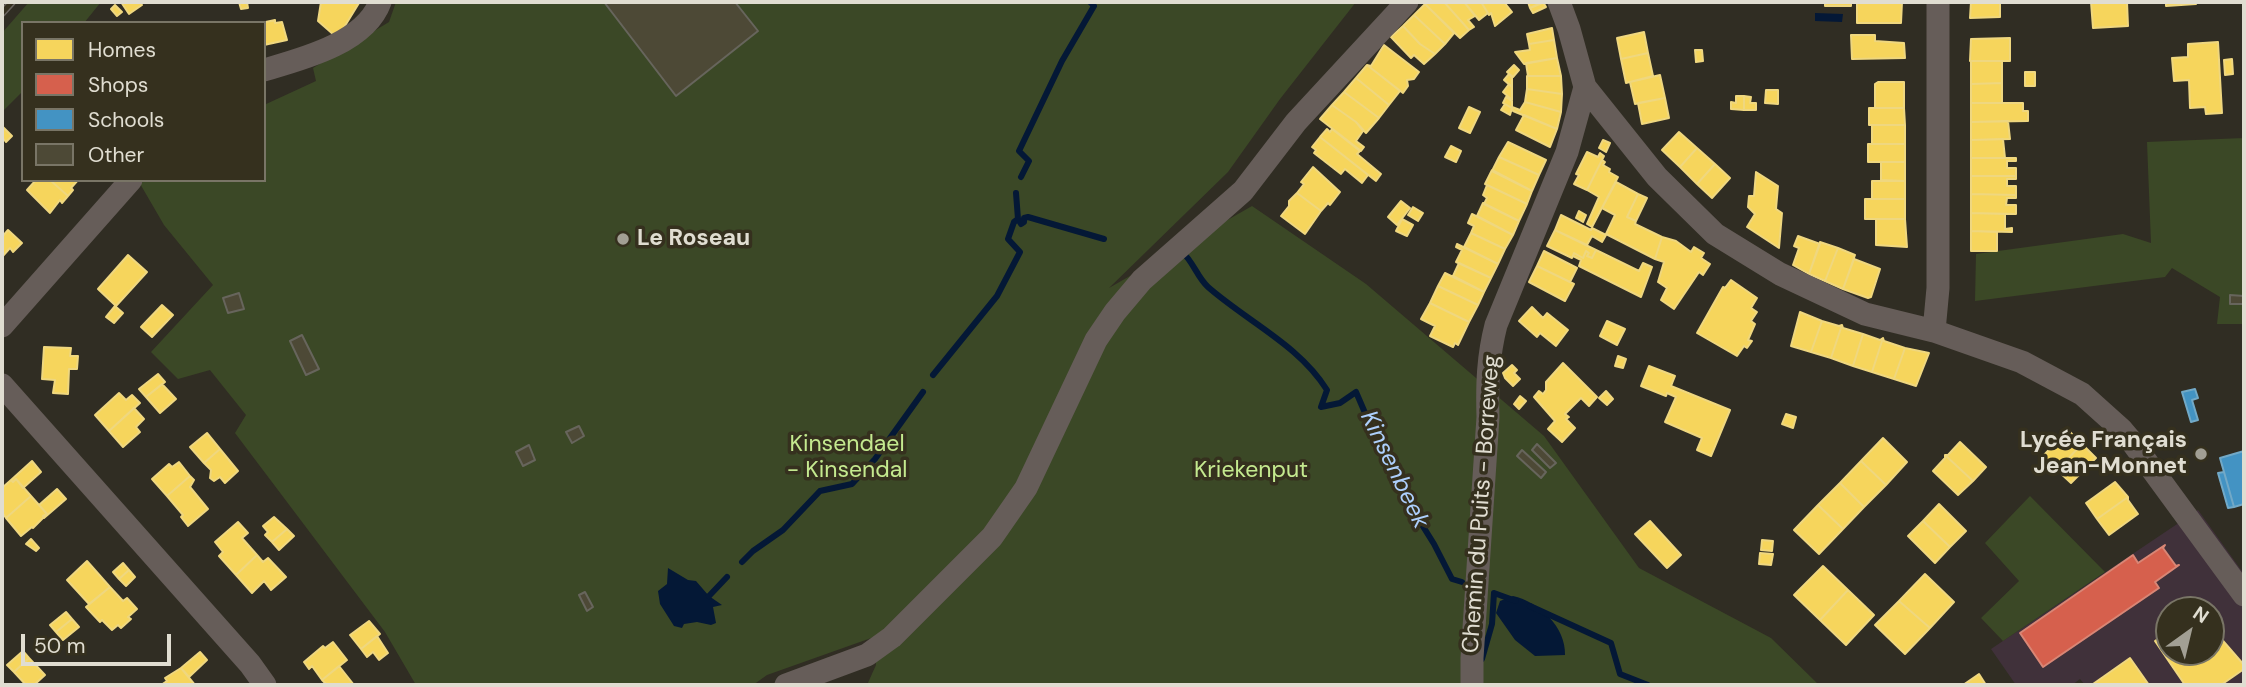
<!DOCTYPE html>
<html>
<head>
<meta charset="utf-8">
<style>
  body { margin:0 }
  #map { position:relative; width:2246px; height:687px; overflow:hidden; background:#302d23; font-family:"DM Sans",sans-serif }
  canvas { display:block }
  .frame { position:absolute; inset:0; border:4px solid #e0ddd1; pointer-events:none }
  .legend { position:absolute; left:21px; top:21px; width:245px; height:161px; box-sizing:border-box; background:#35301e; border:2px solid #797566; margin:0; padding:9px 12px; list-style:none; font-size:21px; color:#e0ddd1 }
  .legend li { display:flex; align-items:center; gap:14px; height:35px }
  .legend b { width:35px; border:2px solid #797566 }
  .north { position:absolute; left:2155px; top:596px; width:70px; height:70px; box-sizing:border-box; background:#35301e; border:2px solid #797566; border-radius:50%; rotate:34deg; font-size:19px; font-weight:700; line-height:28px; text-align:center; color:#e0ddd1 }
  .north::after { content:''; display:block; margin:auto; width:24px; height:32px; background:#a29f94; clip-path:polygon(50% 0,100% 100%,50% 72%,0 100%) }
  .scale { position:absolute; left:21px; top:634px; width:150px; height:32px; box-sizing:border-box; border:4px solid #e0ddd1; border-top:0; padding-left:9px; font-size:21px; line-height:24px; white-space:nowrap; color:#e0ddd1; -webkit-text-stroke:5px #35301e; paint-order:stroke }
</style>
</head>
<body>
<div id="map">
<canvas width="2246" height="687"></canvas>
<div class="frame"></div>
<ul class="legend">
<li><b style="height:19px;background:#f6d55c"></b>Homes</li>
<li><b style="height:19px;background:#d6604d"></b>Shops</li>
<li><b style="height:19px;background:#4393c3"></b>Schools</li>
<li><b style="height:19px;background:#4d4936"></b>Other</li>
</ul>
<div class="north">N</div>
<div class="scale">50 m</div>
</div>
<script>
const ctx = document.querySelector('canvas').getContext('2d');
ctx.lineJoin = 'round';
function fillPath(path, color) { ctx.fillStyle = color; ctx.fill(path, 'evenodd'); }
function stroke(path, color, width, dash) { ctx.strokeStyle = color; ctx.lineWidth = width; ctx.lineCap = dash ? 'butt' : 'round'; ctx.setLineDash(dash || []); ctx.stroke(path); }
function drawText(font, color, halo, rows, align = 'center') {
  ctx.font = font + ' "DM Sans",sans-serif'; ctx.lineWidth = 7; ctx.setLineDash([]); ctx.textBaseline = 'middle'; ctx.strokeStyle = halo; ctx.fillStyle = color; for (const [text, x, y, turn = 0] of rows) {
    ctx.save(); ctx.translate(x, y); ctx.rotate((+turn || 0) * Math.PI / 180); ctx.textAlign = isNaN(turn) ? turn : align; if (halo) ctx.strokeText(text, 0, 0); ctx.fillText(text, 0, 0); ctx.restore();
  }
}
const commercial = new Path2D(`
  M2198 510 2244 574V685H2085L2080 679 2072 685H2016L1991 649ZM2169 610H2211V652H2169Z`);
const green = new Path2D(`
  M29 2H101L84 23H23V91L2 112V33Z
  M396 2H1356L1280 99 1228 172 1109 288 1252 206 1366 284 1544 436 1639 568 1771 638 1819 685H867L876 665 874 637 767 675 753 685H416L385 632 235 433 246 415 210 370 178 379 151 352 213 285 164 225 139 182 141 180H264V105L316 81 313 68 389 22Z
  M2242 2H2244V324H2217L2220 297 2172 268 2165 277 1975 301 1976 254 2123 234 2151 243 2147 142 2244 138Z
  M2030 496 2105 572 2003 641 1981 618 2019 581 1985 543Z`);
const water = new Path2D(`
  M1815 13 1843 14 1842 22 1815 21Z
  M668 568 688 580 696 581 709 596 722 605 713 607 716 623 711 625 697 622 684 624 682 628 674 626 660 604 658 591 667 584Z
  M1513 596C1539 602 1566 627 1565 655L1535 656 1515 640 1496 613 1500 601Z`);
const homes = new Path2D(`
  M121 2H140L142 5 129 14Z
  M239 2H247L248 8 241 9Z
  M321 2H352L359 3 340 34 334 35 318 21Z
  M1427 2H1444L1469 30 1460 38 1425 4Z
  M1444 2H1464L1475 16 1468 20 1474 27 1469 30Z
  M1464 2H1481L1488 13 1479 20Z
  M1481 2H1504L1512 12 1495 26 1491 13 1489 15Z
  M1528 2H1545L1530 8Z
  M1543 2 1546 7 1533 13 1530 8Z
  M1825 2H1851V6H1825Z
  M1857 2H1902L1901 23H1857Z
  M1971 2H2000V17L1970 18Z
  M2091 2H2127L2128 26 2093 28Z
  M2166 2H2196V4L2166 6Z
  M1425 4 1454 33 1445 44 1414 15Z
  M115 5 122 12 117 16 111 9Z
  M1414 15 1445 44 1435 54 1420 44 1403 26Z
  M275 20V23L282 22 287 40 264 45V23H261Z
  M1403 26 1420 44 1435 54 1424 64 1414 55 1411 58 1391 37Z
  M1552 28 1554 40 1529 44 1527 34Z
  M1644 32 1648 53 1621 59 1617 38Z
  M1851 35H1875V41L1904 43 1905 58 1852 59Z
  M2010 38V61H1970L1971 39Z
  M1554 40 1557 58 1524 64 1515 52 1530 50 1529 44Z
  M2218 42 2222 113 2206 114 2205 107 2190 108 2189 80 2174 81 2172 58 2188 57V44Z
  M1384 45 1419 72 1414 79 1407 80 1408 86 1403 93 1367 65 1371 66Z
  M1695 50H1702L1703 61 1696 62Z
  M1648 53 1653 76 1626 83 1621 59Z
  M1557 58 1561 76H1528L1526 63Z
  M2232 59 2233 74 2225 75 2224 60Z
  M1971 61H2002V83L1971 84Z
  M1367 65 1400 91 1389 105 1356 78Z
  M1514 65 1519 70 1513 77 1507 72Z
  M2025 72H2035V86H2025Z
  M1509 74 1512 77V87L1504 80Z
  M1660 75 1665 98 1635 104 1630 82Z
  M1527 76H1561L1562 94 1527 89Z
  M1356 78 1389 105 1379 118 1344 92Z
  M1878 82H1904V108H1875V84Z
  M2002 83V103H1971V84Z
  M1509 84 1512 87V100L1503 92Z
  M1527 89 1562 94 1561 112 1525 102Z
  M1766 90H1778V104L1765 103Z
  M1344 92 1379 118 1366 133 1356 122 1332 105Z
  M1736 96H1744V110L1731 109V102L1736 103Z
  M1744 96 1751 97 1750 103H1756V110H1744Z
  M1506 97 1512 101V107L1520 110 1525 102 1561 112 1557 129 1513 111 1512 108 1503 103Z
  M1665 98 1669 118 1642 124 1638 103Z
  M1971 103H2023V111H2028V121L1971 122Z
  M1505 104 1512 108 1510 115 1501 110Z
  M1332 105 1356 122 1363 131 1356 141 1364 147 1361 151 1320 119Z
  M1469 107 1480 112 1470 133 1459 128Z
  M1869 108H1904L1905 125H1869Z
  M1524 115 1557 129 1550 147 1516 130Z
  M2008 121 2010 139 1971 140V122Z
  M1872 125H1905V144H1872Z
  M2 126 12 136 6 142 2 137Z
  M1327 129 1330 132 1332 129 1360 151 1357 154 1381 174 1376 181 1320 137Z
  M1679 132 1697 148 1680 167 1662 150Z
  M1320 137 1368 175 1362 183 1345 169 1341 174 1314 153 1316 150 1312 147Z
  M2003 139 2005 158H1971V140Z
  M1603 140 1610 143 1606 152 1599 148Z
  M1508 142 1546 160 1539 175 1499 157Z
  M1868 144H1905V162H1868Z
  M1451 146 1461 151 1456 162 1445 157Z
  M1697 148 1715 164 1697 184 1680 167Z
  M1587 152 1598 157 1600 153 1604 156 1587 190 1574 184 1579 175 1576 174Z
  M1499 157 1539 175 1532 191 1492 171Z
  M1971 158H2016V161H2007V168H2016V176H1971Z
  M1602 160 1605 162 1603 165 1610 169 1609 172 1618 177 1592 227 1587 224 1599 197 1587 190Z
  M1881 162H1905V181L1881 180Z
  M1715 164 1730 178 1712 198 1697 184Z
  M1313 167 1340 192 1330 205 1328 203 1321 211 1297 193 1304 184 1301 182Z
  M1492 170 1532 191 1527 204 1485 184Z
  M1756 172 1778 186 1776 209 1782 213 1779 248 1747 227 1755 214 1748 207 1749 196H1754Z
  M1971 176H2016V179H2007V186H2016V195L1971 194Z
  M36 180H50L68 196 62 203 60 200 50 213 27 190Z
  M50 180H78L71 188 73 190 68 196Z
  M1872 181H1905V199H1872Z
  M1616 182 1638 194 1627 217 1636 221 1635 224 1662 237 1655 259 1606 234 1615 215 1602 208Z
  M1487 185 1527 204 1519 221 1484 204 1487 198 1483 195Z
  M1297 193 1321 211 1305 234 1281 216 1289 206V201Z
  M1638 194 1647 198 1636 221 1627 217Z
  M1971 194 2016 195V198H2007L2006 205H2016V214L1971 213Z
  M1865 199H1905V219H1865Z
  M1401 201 1410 208 1397 225 1388 217Z
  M1483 203 1519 221 1513 235 1477 216Z
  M1413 207 1423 213 1418 221 1408 215Z
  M1579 211 1586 215 1583 222 1576 218Z
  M1971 213 2005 214V229L2012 228V232L1971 231Z
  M1472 214 1513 235 1505 249 1471 233 1474 226 1468 223Z
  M1561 215 1591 230 1592 228 1606 235 1602 242 1592 236 1587 245 1555 230Z
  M1402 219 1413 225 1407 236 1396 231Z
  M1876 219H1905L1907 247 1876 245Z
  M8 230 22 243 13 252 10 248 2 257V237Z
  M1555 230 1596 250 1592 258 1587 256 1589 253 1586 251 1583 258 1574 253 1572 258 1547 246Z
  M1971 231 1997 232V251H1971Z
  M1471 233 1505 249 1498 264 1464 247Z
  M1798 236 1820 244 1809 274 1793 265 1799 248 1794 246Z
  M1662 237 1676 241 1691 252 1694 247 1704 253 1701 258 1710 264 1703 275 1699 272 1674 309 1661 300 1667 288 1658 282 1664 262 1655 259Z
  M1820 242 1838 248 1825 281 1809 274Z
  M1457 244 1498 264 1491 278 1456 262 1462 250 1456 247Z
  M1838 248 1855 255 1843 289 1825 281Z
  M1596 250 1639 271 1643 263 1652 267 1641 297 1579 266 1581 260 1573 256 1574 253 1583 258 1586 251 1589 253 1587 256 1592 258Z
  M1544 251 1577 268 1570 282 1537 266Z
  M128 255 147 272 116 306 98 289Z
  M1854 259 1880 269 1871 297 1868 298 1843 289Z
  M1459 263 1491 278 1484 292 1453 276Z
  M1537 266 1574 284 1565 301 1529 282Z
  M1445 273 1484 292 1478 305 1438 286Z
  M1731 280 1757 298 1751 308 1757 312 1751 321 1755 324 1748 340 1752 341 1747 348 1744 346 1737 356 1697 333 1723 287 1725 288Z
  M1438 286 1478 305 1469 322 1430 303Z
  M1430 303 1469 322 1458 345 1455 343 1453 347 1430 336 1435 326 1421 319Z
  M162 305 173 315 152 337 141 327Z
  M115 306 123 313 114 323 106 317Z
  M1532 307 1543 318 1547 313 1568 330 1556 346 1540 333 1537 337 1519 321Z
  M1800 312 1822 321 1811 352 1791 346Z
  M1607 321 1625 329 1617 345 1600 336Z
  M1822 321 1839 326 1842 325 1831 358 1811 352Z
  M1842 325 1843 328 1863 334 1853 366 1831 358Z
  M1863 334 1880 340 1883 338 1872 372 1853 366Z
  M1883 338 1884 341 1905 348 1894 379 1872 372Z
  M44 347 71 348 70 356H78L77 369H69L68 394 53 393 55 380 42 379Z
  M1905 348 1929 353 1916 386 1894 379Z
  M1618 356 1626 359 1623 368 1615 366Z
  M1563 363 1597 397 1589 406 1581 398 1565 414 1569 417 1566 419 1575 428 1562 442 1548 429 1555 421 1534 397 1539 391 1543 394 1546 390V382Z
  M1512 365 1517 370 1514 373 1520 379 1513 386 1505 378 1503 373Z
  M1649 366 1675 376 1671 386 1730 410 1711 456 1697 450 1702 438 1665 422 1676 397 1667 393 1666 396 1641 386Z
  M158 374 165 382 146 397 139 389Z
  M162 384 176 399 160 413 146 397Z
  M1606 391 1613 399 1607 405 1599 398Z
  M119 393 126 400 132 395 140 403 109 431 95 415Z
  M1520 396 1526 401 1519 409 1514 404Z
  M134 408 144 419 136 427 140 432 123 447 109 431Z
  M1786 414 1796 417 1793 428 1782 424Z
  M2068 430 2081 443H2083L2057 470 2043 456Z
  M207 433 220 449 204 463 190 447Z
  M1883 438 1907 462 1886 485 1861 461Z
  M1960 442 1986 467 1973 481 1945 455H1948Z
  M2083 443V445L2096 458 2071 483 2057 470Z
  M220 449 238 471 225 483 220 477 214 481 210 478 211 470 204 463Z
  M1945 455 1973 481 1958 495 1933 471 1945 458Z
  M32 461 41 472 23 488 16 479 13 482 11 480Z
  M1861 461 1886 485 1864 507 1840 483Z
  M179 462 190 476 167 496 152 479 169 464 172 467Z
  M190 476 194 480 190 487 208 509 188 526 181 517 183 515 167 496Z
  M16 479 31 496 6 518 2 512V488L11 480 13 482Z
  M2115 482 2128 497 2097 519 2086 503Z
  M1840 483 1864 507 1843 529 1818 505Z
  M57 489 66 499 44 518 43 516 47 514 39 505Z
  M31 496 47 514 33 528 32 527 21 536 6 518Z
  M2128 497V500L2138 514 2109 535 2097 519Z
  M1939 504 1966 531 1950 547 1923 521Z
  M1818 505 1843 529 1819 554 1794 530Z
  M274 517 287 529 272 542 265 535 268 532 263 526Z
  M1650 521 1681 555 1667 568 1635 534Z
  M1923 521 1950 547 1935 563 1908 536Z
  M238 522 248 533 242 538 257 555 236 575 219 556 223 552 215 542Z
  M287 529 294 536 279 550 272 542Z
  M31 539 39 548 36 551 26 544Z
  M1762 540 1773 541 1772 551 1761 550Z
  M1760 553 1773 554 1771 565 1759 564Z
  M257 555 263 562 268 558 286 577 271 590 264 581 252 593 236 575Z
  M87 561 110 587 89 604 67 580Z
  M123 563 129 570 119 579 113 572Z
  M1823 566 1848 590 1820 620 1794 595Z
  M129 570 135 577 126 586 119 579Z
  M1925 574 1954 602 1930 628 1899 601Z
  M110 587 123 601 127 598 137 609 128 617 131 619 121 628 118 625 112 630 102 620 100 622 86 607Z
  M1848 590 1874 615 1846 645 1820 620Z
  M1899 601 1930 628 1905 654 1875 625Z
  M66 612 72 619 56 632 50 625Z
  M72 619 79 627 63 640 56 632Z
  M369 621 380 634 361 649 350 635Z
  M2211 627 2244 665V669L2221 685H2185L2155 641 2169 631V652H2211Z
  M377 636 388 653 379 660 373 652 367 657 361 649Z
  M333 642 347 660 322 680 312 666 309 669 304 662 323 646 325 648Z
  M23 651 29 658 14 672 7 665Z
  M200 652 207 660 189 677 181 668Z
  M29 658 45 675 34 685H26L14 672Z
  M2130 658 2149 685H2094L2093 684Z
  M339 666 354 685H327L322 680Z
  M181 668 195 685H161L167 681 165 678Z
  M1979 674 1986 685H1963Z`);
const shops = new Path2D(`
  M2165 545 2163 548 2176 566 2179 565 2155 582 2159 588 2043 667 2020 633 2133 555 2138 563Z`);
const schools = new Path2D(`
  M2195 389 2198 398 2192 400 2198 420 2191 422 2182 392Z
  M2244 451V504L2234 507 2220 458Z
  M2224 472 2234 507 2228 508 2218 473Z`);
const stream = new Path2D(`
  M1021 177 1029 161 1019 151 1062 61 1094 6 1090 2
  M1018 219 1021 224 1024 222V218L1028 217 1104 239
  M1182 252C1193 261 1197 277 1208 287 1248 322 1299 345 1327 390L1321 407 1340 403 1356 392 1394 480 1434 544 1452 579 1462 582
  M933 375 997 296 1020 252 1008 239 1014 222 1018 219 1016 193
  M742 562 753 551 783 530 820 491 852 484 875 459 923 392
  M709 596 727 577
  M1530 606 1611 643 1620 674 1648 685
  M1482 659 1492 624 1494 593 1516 601`);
const building = new Path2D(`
  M604 2H735L758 31 676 96Z
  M239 293 244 309 228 313 223 298Z
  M2230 295 2244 296V304H2230Z
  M302 335 319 369 306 375 290 341Z
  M579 426 584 436 572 443 566 432Z
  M1537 444 1556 463 1550 468 1532 450Z
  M529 445 535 460 523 466 516 452Z
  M1522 450 1546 472 1541 478 1517 456Z
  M585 592 593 607 587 611 579 595Z`);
const minor = new Path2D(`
  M1559 2 1569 29 1585 87 1657 177 1715 234 1780 274 1865 314 1934 331 2022 362 2082 394 2121 429 2132 442 2244 595
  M264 70C302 59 365 43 380 2
  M2 326 131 180
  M1934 331 1938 288V2
  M2 385 250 664 265 685
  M786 685 867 655 892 637 992 537 1026 488 1096 340 1115 312 1142 280 1243 191 1296 122 1407 2
  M1472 685V658L1488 417C1487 384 1488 356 1496 325L1567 152 1585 87`);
const rail = new Path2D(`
  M2 13 12 2`);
const markers = [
  [623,239,7,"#a29f94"],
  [2201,454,7,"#a29f94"]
];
const poiNames = [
  ["Le Roseau",637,239],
  ["Lycée Français",2187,441,"right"],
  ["Jean-Monnet",2187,467,"right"]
];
const parkNames = [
  ["Kinsendael",847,445],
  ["- Kinsendal",847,471],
  ["Kriekenput",1251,471]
];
const streetNames = [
  ["Chemin du Puits - Borreweg",1482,504,-86]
];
const waterNames = [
  ["Kinsenbeek",1394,470,64]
];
fillPath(commercial, '#40313a');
fillPath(green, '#3b4826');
fillPath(water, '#041836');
fillPath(homes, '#f6d55c');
stroke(homes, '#efd77f', 2);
fillPath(shops, '#d6604d');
stroke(shops, '#d98675', 2);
fillPath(schools, '#4393c3');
stroke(schools, '#72a9c7', 2);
stroke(stream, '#041836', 6);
fillPath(building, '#4d4936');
stroke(building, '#67655c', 2);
stroke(minor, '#665d59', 23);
stroke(rail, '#69635e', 8);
stroke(rail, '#35301e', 5, [16]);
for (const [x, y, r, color] of markers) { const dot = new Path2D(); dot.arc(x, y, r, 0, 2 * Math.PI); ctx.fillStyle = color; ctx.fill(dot); stroke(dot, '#35301e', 2.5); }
drawText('bold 23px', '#e0ddd1', '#35301e', poiNames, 'left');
drawText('23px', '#c4e98f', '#35301e', parkNames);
drawText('23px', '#e0ddd1', '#35301e', streetNames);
drawText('italic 24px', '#adcffc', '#35301e', waterNames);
</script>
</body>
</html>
